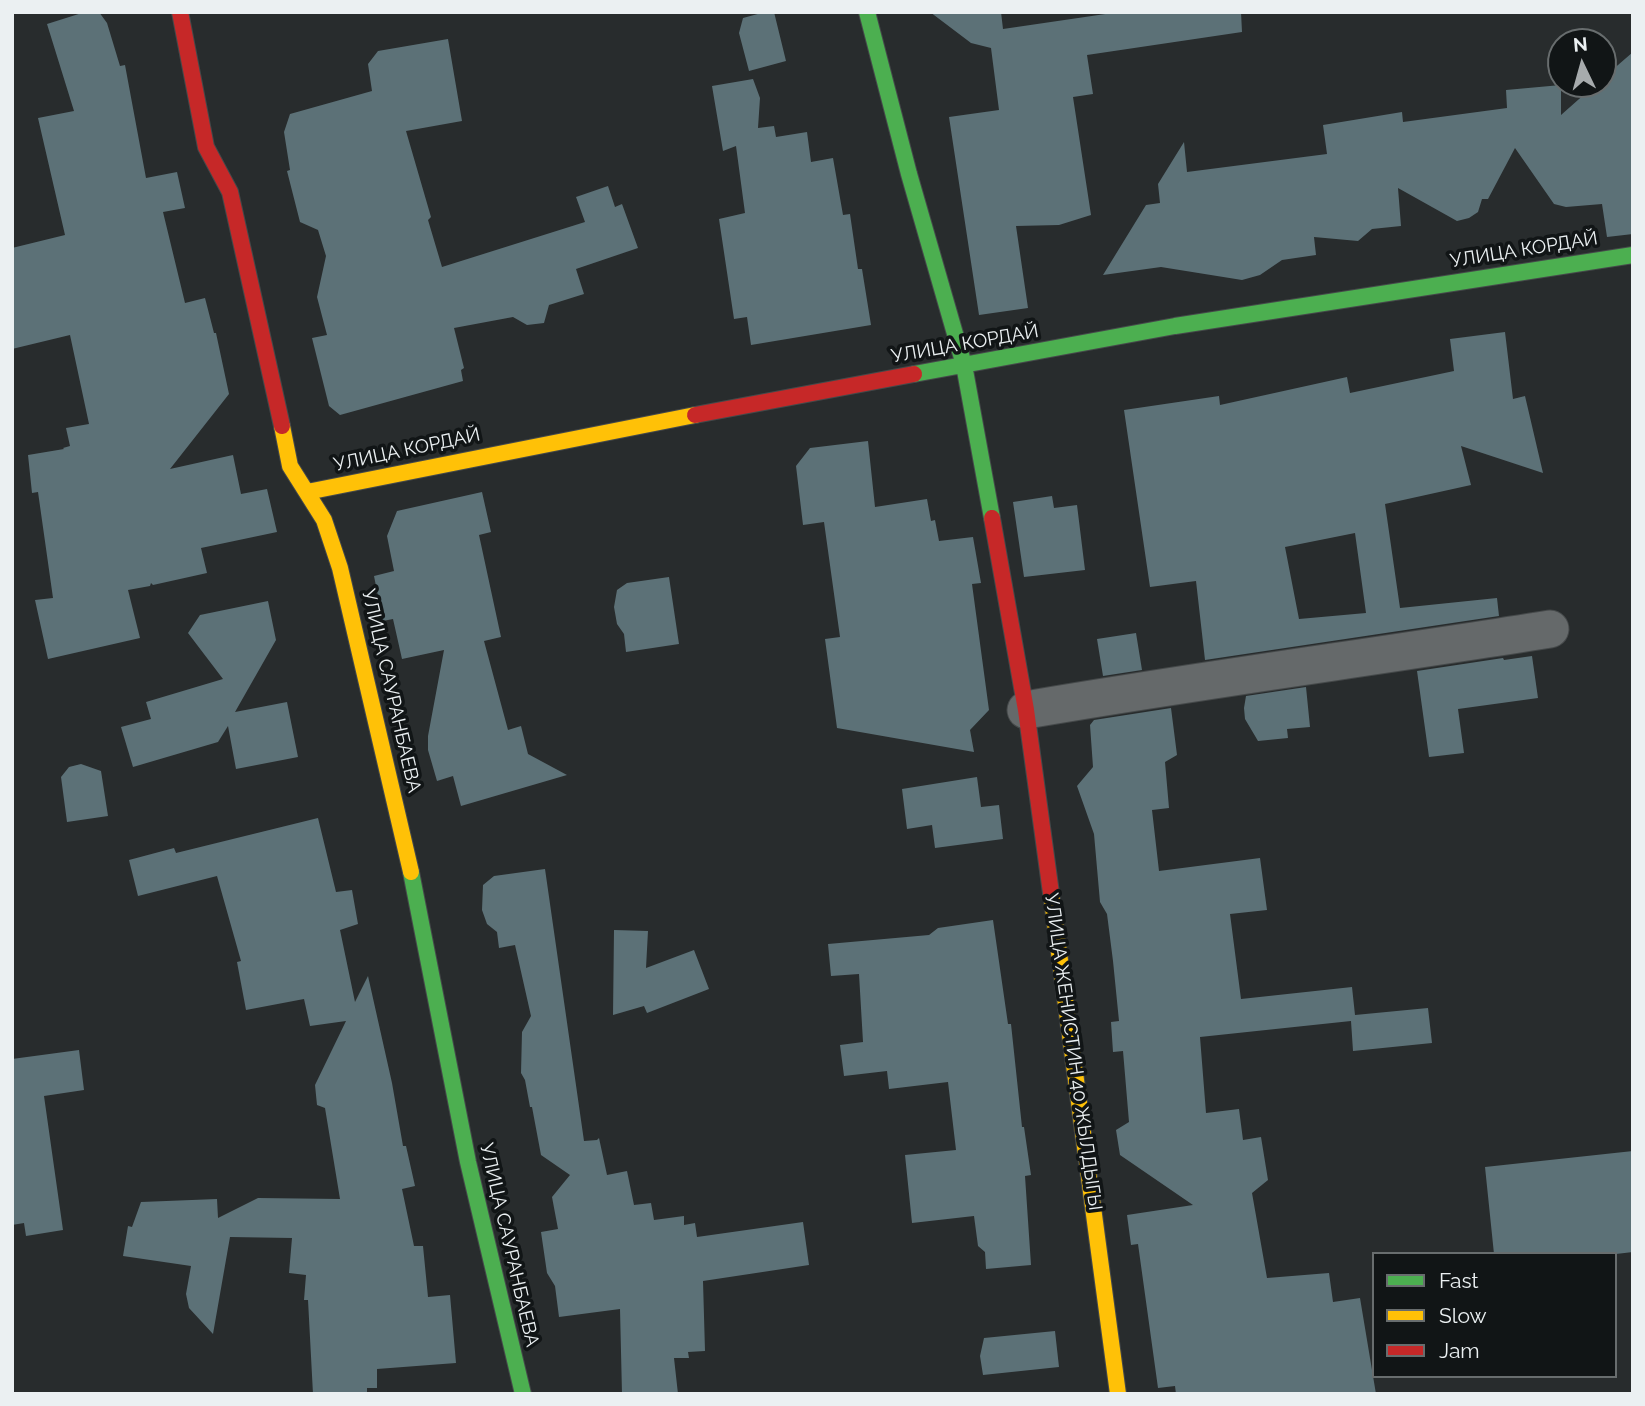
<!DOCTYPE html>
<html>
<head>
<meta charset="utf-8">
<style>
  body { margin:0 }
  #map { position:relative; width:1645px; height:1406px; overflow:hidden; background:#282c2d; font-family:Raleway,sans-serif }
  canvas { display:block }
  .frame { position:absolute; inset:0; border:14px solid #ebf0f2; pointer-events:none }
  .legend { position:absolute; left:1372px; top:1252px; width:245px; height:126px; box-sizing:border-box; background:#111516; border:2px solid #686d6e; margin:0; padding:9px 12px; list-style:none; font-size:21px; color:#ebf0f2 }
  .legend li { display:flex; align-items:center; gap:14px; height:35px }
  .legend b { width:35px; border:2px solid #686d6e }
  .north { position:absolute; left:1547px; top:28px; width:70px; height:70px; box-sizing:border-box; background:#111516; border:2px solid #686d6e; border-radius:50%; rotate:355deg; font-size:19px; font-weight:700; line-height:28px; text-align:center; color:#ebf0f2 }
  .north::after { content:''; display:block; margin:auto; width:24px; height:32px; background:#a7abad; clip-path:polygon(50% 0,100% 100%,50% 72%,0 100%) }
</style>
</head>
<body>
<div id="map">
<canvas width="1645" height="1406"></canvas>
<div class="frame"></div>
<ul class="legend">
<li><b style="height:9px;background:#4caf50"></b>Fast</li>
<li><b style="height:9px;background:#ffc107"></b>Slow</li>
<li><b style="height:9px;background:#c62828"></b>Jam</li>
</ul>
<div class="north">N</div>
</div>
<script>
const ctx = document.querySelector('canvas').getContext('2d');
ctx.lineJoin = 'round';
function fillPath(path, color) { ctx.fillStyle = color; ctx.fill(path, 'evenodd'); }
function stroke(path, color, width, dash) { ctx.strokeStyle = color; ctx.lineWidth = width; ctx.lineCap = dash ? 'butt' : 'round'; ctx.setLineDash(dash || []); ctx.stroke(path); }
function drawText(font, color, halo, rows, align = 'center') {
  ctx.font = font + ' Raleway,sans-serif'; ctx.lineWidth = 7; ctx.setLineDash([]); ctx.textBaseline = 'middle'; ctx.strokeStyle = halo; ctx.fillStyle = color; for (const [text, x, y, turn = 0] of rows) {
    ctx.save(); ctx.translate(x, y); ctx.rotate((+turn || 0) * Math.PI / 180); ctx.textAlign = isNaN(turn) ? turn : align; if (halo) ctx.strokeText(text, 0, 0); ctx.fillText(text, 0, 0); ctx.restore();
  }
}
const building = new Path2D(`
  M85 12H99L107 23 120 66 125 65 146 178 177 172 185 208 163 212 185 303 205 298 214 333H216L229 394 170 469 233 455 241 494 267 489 277 532 201 548 207 573 153 585 151 583 150 586 128 590 140 638 48 659 35 600 53 598 38 492 32 493 28 455 64 449 63 448 70 446 66 428 89 424 70 335 12 349V248L65 235 38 118 74 111 47 24Z
  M765 12H774L786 61 749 71 739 33 743 18Z
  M930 12H1001L1003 29 1119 12H1241L1242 32 1087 55 1093 94 1073 97 1091 215 1059 225 1016 226 1028 308 979 315 949 117 999 110 991 48 971 43Z
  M448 39 462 121 406 131 431 217 428 220 442 267 585 222 576 197 608 186 615 207 622 204 638 248 576 269 584 294 549 305 544 323 527 325 513 317 454 328 464 368 461 370 463 381 340 415 329 406 312 338 327 335 317 297 326 256 318 230 300 222 287 171 290 170 284 132 290 114 372 91 368 64 378 51Z
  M1633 52V234L1607 237 1602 204 1566 207 1554 204 1515 148 1488 199H1482L1478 212 1469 218 1457 221 1398 188 1401 226 1372 229 1358 241 1314 237 1316 255 1282 260 1260 275 1242 280 1161 267 1103 275 1146 205 1160 203 1158 184 1184 142 1187 172 1327 154 1323 125 1402 112 1403 122 1507 108 1506 90 1561 85V115L1596 84H1603V78Z
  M753 79 760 98 758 128 774 126 776 137 807 132 811 162 833 158 843 215 850 214 858 269H862L871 325 751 345 747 317 734 319 719 219 745 213 736 146 723 151 712 86Z
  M1505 332 1513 399 1525 396 1543 473 1461 446 1471 485 1385 504 1400 608 1497 598 1499 616 1205 660 1196 581 1150 587 1124 410 1219 396 1220 405 1347 377 1350 393 1454 371 1450 339ZM1355 533 1366 613 1299 619 1285 547Z
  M868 441 875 507 927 499 931 521 935 520 939 541 973 537 981 583 972 584 989 710 970 730 974 752 837 728 825 639 840 637 824 522 803 525 796 466 810 448Z
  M482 492 491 532 479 535 501 637 484 641 508 730 521 726 528 754 567 775 461 806 453 776 437 781 428 750V736L444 650 402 659 393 619 383 621 374 576 394 571 387 536 397 511Z
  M1052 496 1054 508 1077 505 1085 570 1024 577 1013 502Z
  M669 577 679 644 626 652 624 634 617 624 614 607 617 590 627 583Z
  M268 601 276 640 235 712 287 702 298 757 236 769 228 726 218 742 133 767 121 727 151 719 146 702 223 679 188 633 200 615Z
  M1136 633 1142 670 1103 676 1097 639Z
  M1532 656 1538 698 1458 709 1464 753 1429 757 1417 671 1503 658 1504 660Z
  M1306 687 1310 727 1287 729 1288 738 1258 741 1245 719 1244 708 1246 696Z
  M1171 708 1177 755 1165 762 1169 808 1152 810 1159 871 1260 858 1267 910 1230 914 1241 999 1352 987 1355 1015 1428 1008 1432 1043 1353 1051 1351 1021 1200 1037 1206 1113 1239 1109 1243 1140 1261 1137 1268 1180 1252 1193 1267 1278 1329 1273 1333 1302 1360 1298 1376 1394H1176L1175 1386 1158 1388 1138 1244 1131 1245 1127 1215 1193 1205 1120 1155 1116 1130 1129 1122 1123 1051 1113 1052 1111 1022 1119 1021 1113 961 1107 914 1100 902 1094 834 1077 786 1093 767 1090 725 1094 720Z
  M81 764 101 771 108 816 67 822 61 777 69 767Z
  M977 777 981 807 999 805 1003 839 935 848 932 825 907 829 902 789Z
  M318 818 336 892 352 890 358 924 340 930 355 1002 368 976 392 1083 403 1146H406L415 1186 402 1189 414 1246H423L428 1297 450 1295 456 1363 377 1369V1388H367V1394H313L308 1300H304L306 1275 289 1273 292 1238 230 1237 213 1334 189 1308 186 1294 191 1266 123 1256 128 1226 132 1227 141 1202 217 1199 218 1218 258 1198 340 1199 325 1108 317 1105 315 1085 346 1021 310 1026 304 999 246 1010 237 962 241 961 217 876 138 896 129 860 174 848 176 853Z
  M545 869 584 1141 597 1140 599 1138 607 1175 627 1171 634 1205 651 1203 654 1220 684 1216V1225L695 1223 697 1237 803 1222 809 1265 703 1281 705 1351 688 1352 689 1358H674L678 1394H622L620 1309 559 1317 555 1286 547 1273 541 1232 558 1229 552 1197 570 1175 541 1155 532 1107H530L525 1080 521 1073 522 1032 531 1016 515 945 499 948 497 932 487 924 482 910 483 885 494 876Z
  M993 920 1008 1024H1011L1022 1127H1024L1031 1175 1025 1176 1031 1265 986 1269 985 1252 978 1246 974 1216 912 1223 905 1155 956 1150 948 1082 889 1089 887 1071 844 1076 840 1045 863 1042 859 974 831 976 828 944 929 935 938 928Z
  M614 930 648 931 646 968 694 950 709 989 647 1013 644 1006 613 1015Z
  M79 1050 84 1090 44 1096 63 1230 26 1236 24 1223 12 1225V1059Z
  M1633 1151V1252L1616 1254H1494L1485 1167Z
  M1055 1331 1059 1367 983 1375 980 1356 984 1338Z`);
const street = new Path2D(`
  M1026 710C1200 680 1375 657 1550 629`);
const fast = new Path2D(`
  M867 12 909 174 964 365 992 518
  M914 374 1175 326 1633 255
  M411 872 468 1162 523 1394`);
const slow = new Path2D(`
  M282 426 290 466 324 520 340 568 411 872
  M307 492 695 415
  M1051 893 1118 1394`);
const jam = new Path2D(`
  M180 12 206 147 230 192 282 426
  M695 415 914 374
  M992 518 1026 710 1051 893`);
const streetNames = [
  ["УЛИЦА КОРДАЙ",1524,250,-9],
  ["УЛИЦА КОРДАЙ",965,344,-10],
  ["УЛИЦА КОРДАЙ",407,450,-12],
  ["УЛИЦА САУРАНБАЕВА",391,691,77],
  ["УЛИЦА ЖЕНИСТИН 40 ЖЫЛДЫГЫ",1073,1052,82],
  ["УЛИЦА САУРАНБАЕВА",509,1245,77]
];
fillPath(building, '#5c7177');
stroke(street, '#45494a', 39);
stroke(fast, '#45494a', 18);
stroke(slow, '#45494a', 18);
stroke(jam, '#45494a', 18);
stroke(street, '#65696a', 37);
stroke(fast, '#4caf50', 16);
stroke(slow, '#ffc107', 16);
stroke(jam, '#c62828', 16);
drawText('19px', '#ebf0f2', '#111516', streetNames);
</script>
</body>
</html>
